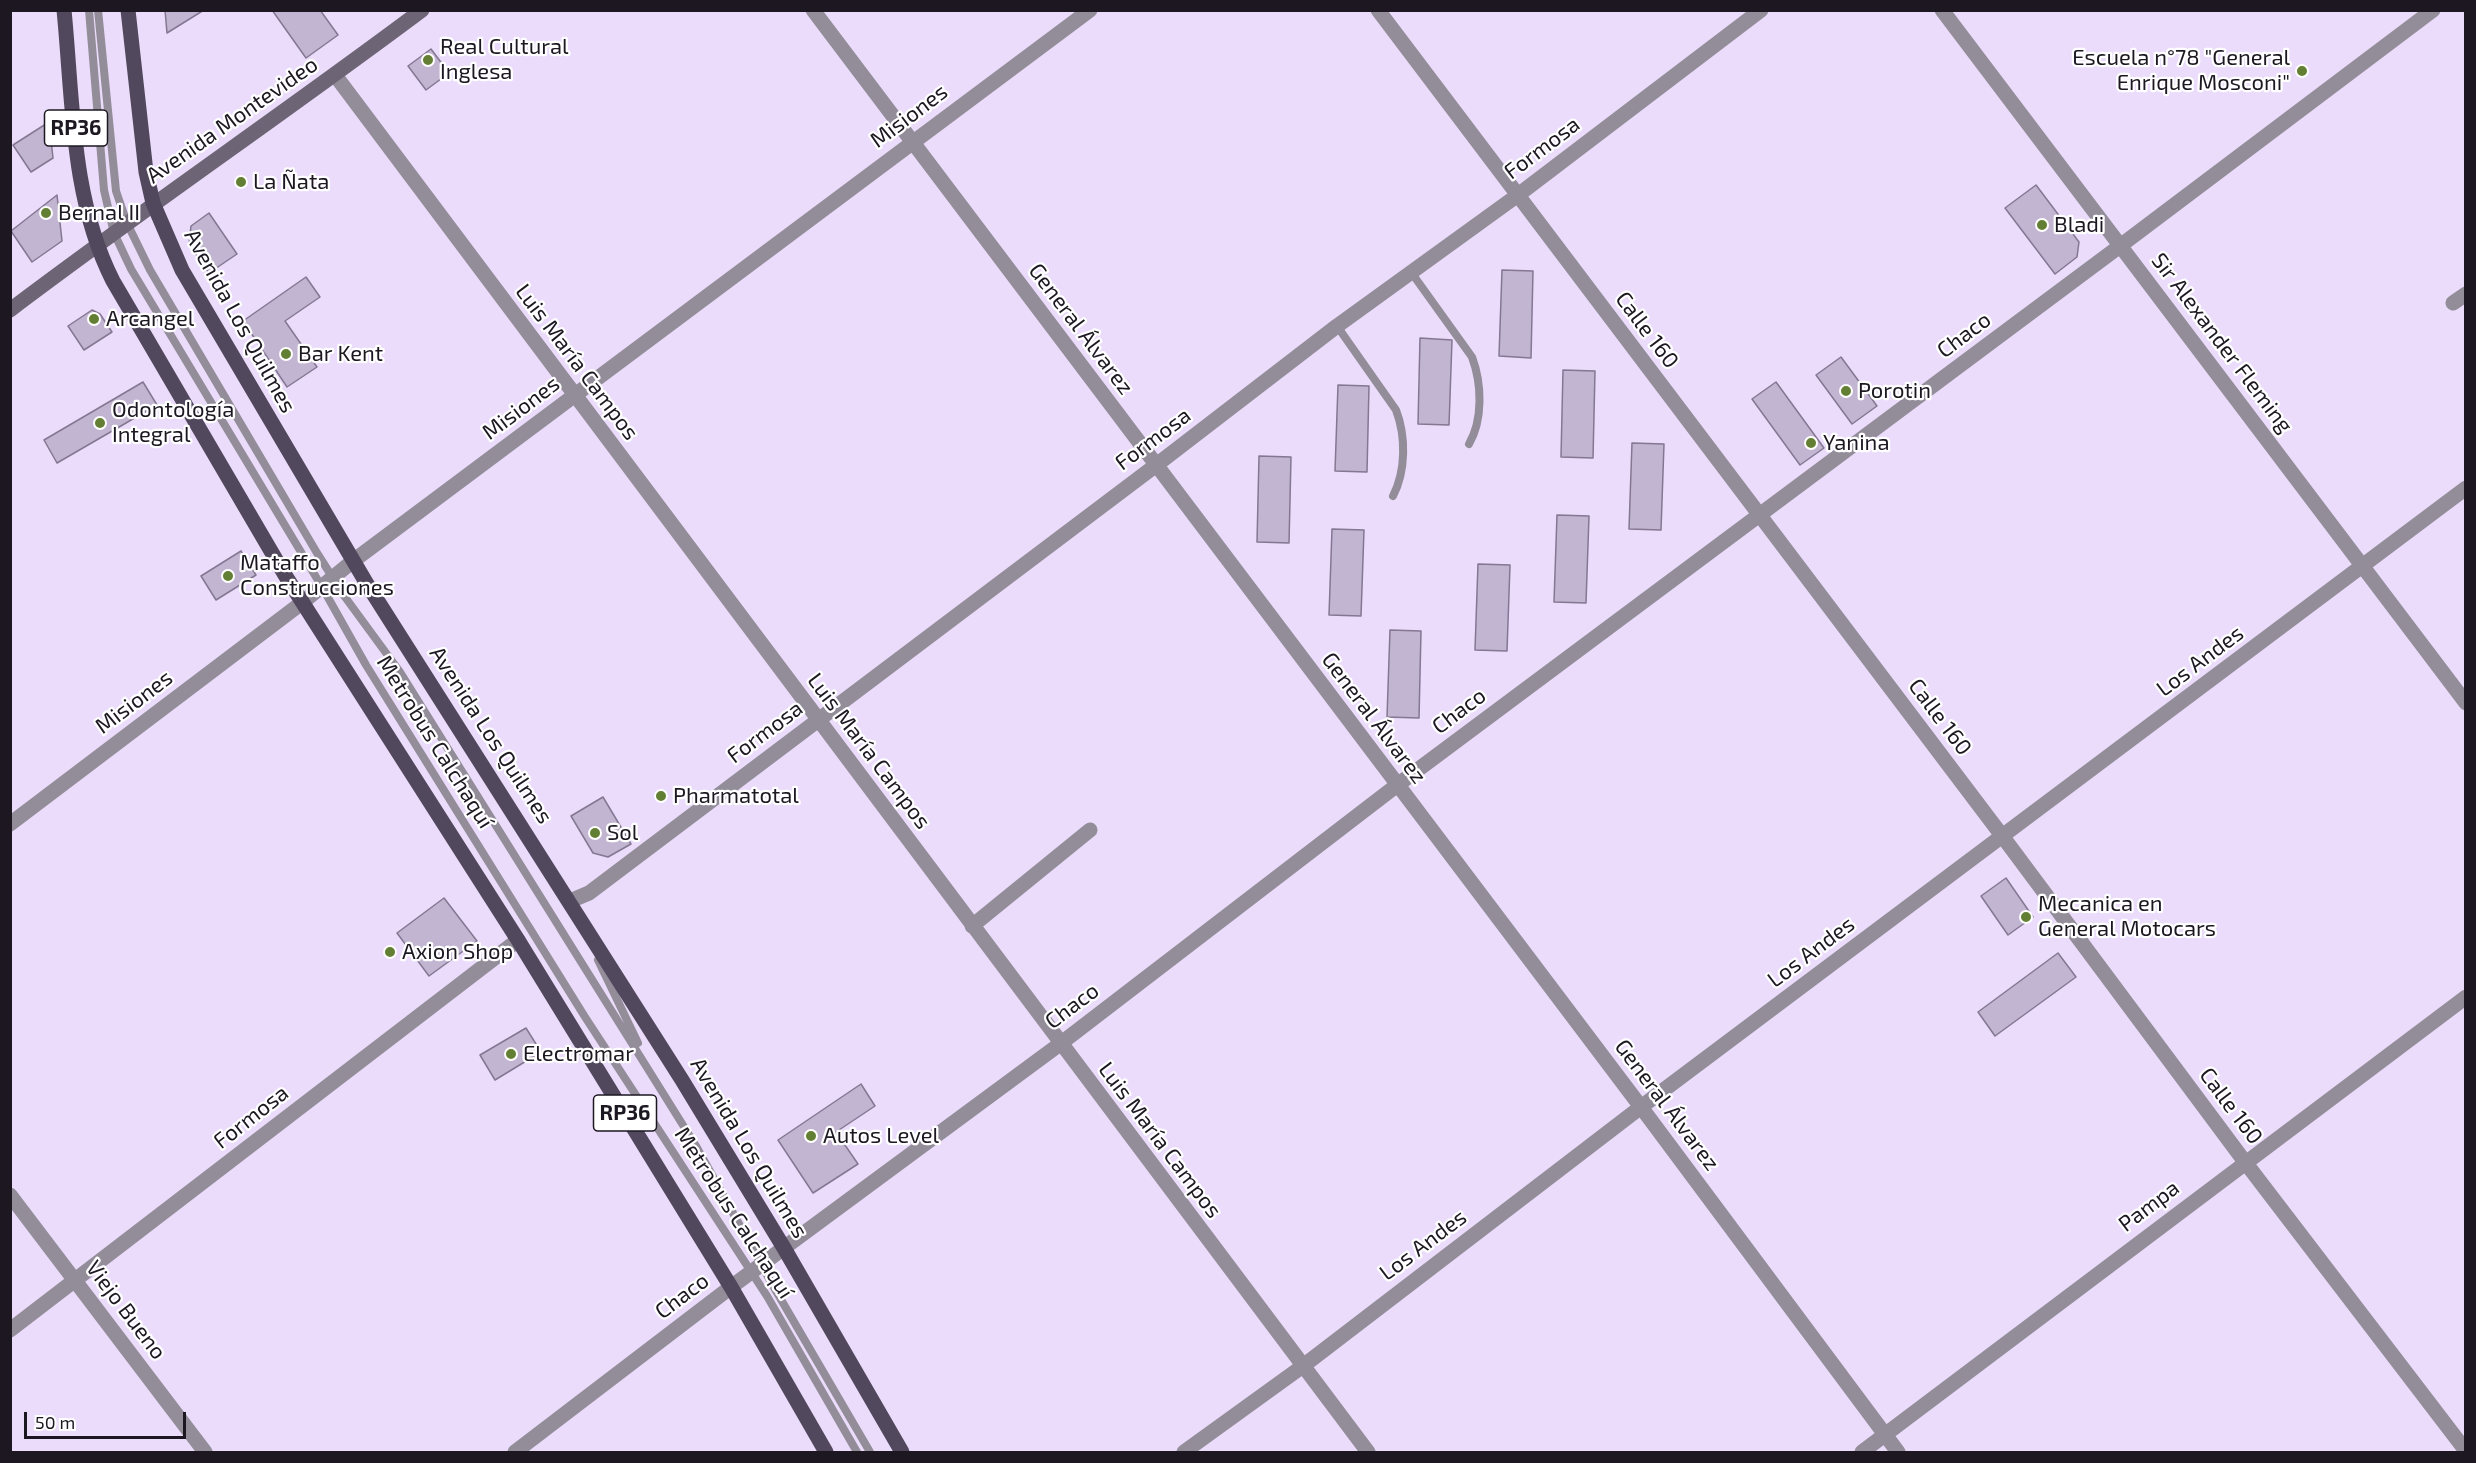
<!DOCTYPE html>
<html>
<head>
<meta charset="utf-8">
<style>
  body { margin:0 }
  #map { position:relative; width:2476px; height:1463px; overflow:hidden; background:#eadcfa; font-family:"Exo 2",sans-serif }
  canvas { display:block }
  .frame { position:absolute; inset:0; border:12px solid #1c1721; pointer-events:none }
  .scale { position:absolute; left:24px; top:1412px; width:162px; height:27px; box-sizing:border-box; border:3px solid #1c1721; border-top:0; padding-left:8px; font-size:18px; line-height:21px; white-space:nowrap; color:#1c1721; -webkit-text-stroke:4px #fff; paint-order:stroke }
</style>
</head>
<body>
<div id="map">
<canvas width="2476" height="1463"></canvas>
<div class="frame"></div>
<div class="scale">50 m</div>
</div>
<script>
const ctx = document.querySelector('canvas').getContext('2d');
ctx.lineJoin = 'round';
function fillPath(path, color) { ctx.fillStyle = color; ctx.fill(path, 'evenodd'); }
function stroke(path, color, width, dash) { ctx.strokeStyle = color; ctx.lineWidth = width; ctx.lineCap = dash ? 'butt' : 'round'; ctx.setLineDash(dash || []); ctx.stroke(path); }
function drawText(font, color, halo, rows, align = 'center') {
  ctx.font = font + ' "Exo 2",sans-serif'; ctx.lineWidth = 4.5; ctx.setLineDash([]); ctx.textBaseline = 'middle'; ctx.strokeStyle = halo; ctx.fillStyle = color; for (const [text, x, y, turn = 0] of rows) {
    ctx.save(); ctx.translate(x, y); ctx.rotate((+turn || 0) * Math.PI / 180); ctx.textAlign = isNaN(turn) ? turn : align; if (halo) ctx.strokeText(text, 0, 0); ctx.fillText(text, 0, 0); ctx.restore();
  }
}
const building = new Path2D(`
  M165 10H204L167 33Z
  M272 10H320L338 35 306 58Z
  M431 49 449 73 426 90 408 66Z
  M49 122 53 158 31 172 13 145Z
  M2036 185 2079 242 2077 257 2055 274 2005 208Z
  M57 195 62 241 32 262 11 231Z
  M209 213 237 254 209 273 189 244 191 226Z
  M1502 270 1533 271 1531 358 1499 356Z
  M306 277 320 297 285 321 317 367 287 387 243 321Z
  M92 310 100 314 112 332 84 350 68 326Z
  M1420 338 1452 340 1449 425 1418 424Z
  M1841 357 1877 406 1852 424 1816 375Z
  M1563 370 1595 371 1593 458 1561 457Z
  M143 382 157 405 57 463 44 440Z
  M1776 382 1824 448 1800 465 1752 399Z
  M1338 385 1369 386 1367 472 1335 471Z
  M1632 443 1664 444 1661 530 1629 529Z
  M1259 456 1291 457 1289 543 1257 542Z
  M1557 515 1589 516 1586 603 1554 602Z
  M1332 529 1364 530 1361 616 1329 615Z
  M241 551 256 575 216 600 201 576Z
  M1478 564 1510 565 1507 651 1475 650Z
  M1390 630 1421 631 1419 718 1387 717Z
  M603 797 631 844 608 857 593 853 571 816Z
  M2006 878 2033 917 2008 935 1981 896Z
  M444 898 477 941 429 976 397 933Z
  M2058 953 2076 977 1995 1036 1978 1012Z
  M526 1028 541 1052 495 1080 480 1055Z
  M861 1084 875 1106 836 1132 858 1164 813 1193 778 1140Z`);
const lane = new Path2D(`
  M89 10 104 190 114 233 131 269 322 587 366 665 585 1017 767 1296 857 1452
  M98 10 116 191 127 223 150 270 317 553 345 597 400 672 696 1146 776 1291 870 1452
  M1411 272 1472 357C1482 384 1483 420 1469 444
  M1337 326 1396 410C1406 436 1406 471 1393 496
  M598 960 638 1043`);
const street = new Path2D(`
  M813 10 1641 1107 1898 1452
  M1378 10 2003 837 2245 1162 2466 1451
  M1942 10 2466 703
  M335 75 1368 1452
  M2453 303 2466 294
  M10 824 303 602 353 561 1090 10
  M570 901 589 893 1155 466 1337 326 1518 195 1761 10
  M972 926 1090 830
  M10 1195 205 1452
  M10 1330 518 940
  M515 1452 731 1287 1060 1044 1396 786 2120 246 2433 10
  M1184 1452 1303 1366 1641 1107 2466 488
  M1862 1452 2466 997`);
const secondary = new Path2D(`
  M10 310C146 207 286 112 422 10`);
const primary = new Path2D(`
  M64 10C73 101 71 199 113 281L285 575 518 940 731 1287 826 1452
  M128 10 146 172 153 203 182 270 367 584 682 1080 784 1248 902 1452`);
const markers = [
  [428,60,6,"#637f33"],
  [2302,71,6,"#637f33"],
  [241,182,6,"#637f33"],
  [46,213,6,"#637f33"],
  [2042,225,6,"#637f33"],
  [94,319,6,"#637f33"],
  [286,354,6,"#637f33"],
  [1846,391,6,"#637f33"],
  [100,423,6,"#637f33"],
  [1811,443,6,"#637f33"],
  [228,576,6,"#637f33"],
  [661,796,6,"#637f33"],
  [595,833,6,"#637f33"],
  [2026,917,6,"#637f33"],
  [390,952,6,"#637f33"],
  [511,1054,6,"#637f33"],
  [811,1136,6,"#637f33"]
];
const shields = [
  [76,128,63],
  [625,1113,63]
];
const shieldNames = [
  ["RP36",76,128],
  ["RP36",625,1113]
];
const poiNames = [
  ["Real Cultural",440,47],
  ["Inglesa",440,72],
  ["Escuela n°78 \"General",2290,58,"right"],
  ["Enrique Mosconi\"",2290,83,"right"],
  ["La Ñata",253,182],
  ["Bernal II",58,213],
  ["Bladi",2054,225],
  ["Arcangel",106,319],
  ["Bar Kent",298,354],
  ["Porotin",1858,391],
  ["Odontología",112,410],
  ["Integral",112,435],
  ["Yanina",1823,443],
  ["Mataffo",240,563],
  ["Construcciones",240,588],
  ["Pharmatotal",673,796],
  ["Sol",607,833],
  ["Mecanica en",2038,904],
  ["General Motocars",2038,929],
  ["Axion Shop",402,952],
  ["Electromar",523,1054],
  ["Autos Level",823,1136]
];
const streetNames = [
  ["Misiones",909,116,-37],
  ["Avenida Montevideo",232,120,-35],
  ["Formosa",1542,148,-37],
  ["Avenida Los Quilmes",240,321,61],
  ["General Álvarez",1081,329,53],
  ["Calle 160",1647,330,53],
  ["Chaco",1964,335,-37],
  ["Sir Alexander Fleming",2222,343,53],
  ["Luis María Campos",577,362,53],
  ["Misiones",521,408,-37],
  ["Formosa",1153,439,-37],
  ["Los Andes",2200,661,-37],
  ["Misiones",134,702,-37],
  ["Chaco",1459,711,-37],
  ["Calle 160",1940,717,53],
  ["General Álvarez",1374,718,53],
  ["Formosa",765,732,-37],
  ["Avenida Los Quilmes",491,735,57],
  ["Metrobus Calchaquí",435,742,58],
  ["Luis María Campos",869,751,53],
  ["Los Andes",1811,952,-37],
  ["Chaco",1072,1006,-37],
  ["General Álvarez",1667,1105,53],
  ["Calle 160",2231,1106,53],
  ["Formosa",251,1117,-38],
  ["Luis María Campos",1160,1140,53],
  ["Avenida Los Quilmes",749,1148,59],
  ["Pampa",2149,1206,-37],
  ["Metrobus Calchaquí",734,1213,57],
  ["Los Andes",1423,1245,-37],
  ["Chaco",682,1296,-37],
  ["Viejo Bueno",126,1310,53]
];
fillPath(building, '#c2b5d1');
stroke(building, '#847792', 1.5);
stroke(lane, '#938d9a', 8);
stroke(street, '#938d9a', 15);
stroke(secondary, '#6d6576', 15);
stroke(primary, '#52485d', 15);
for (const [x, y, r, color] of markers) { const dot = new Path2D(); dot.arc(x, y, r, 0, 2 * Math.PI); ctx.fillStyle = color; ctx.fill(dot); stroke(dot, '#fff', 2); }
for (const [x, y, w] of shields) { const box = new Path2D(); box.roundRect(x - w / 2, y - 18, w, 36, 4.5); ctx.fillStyle = '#fff'; ctx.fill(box); stroke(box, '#1c1721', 1.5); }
drawText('bold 21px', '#1c1721', null, shieldNames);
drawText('22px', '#1c1721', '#fff', poiNames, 'left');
drawText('22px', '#1c1721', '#fff', streetNames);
</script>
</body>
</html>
